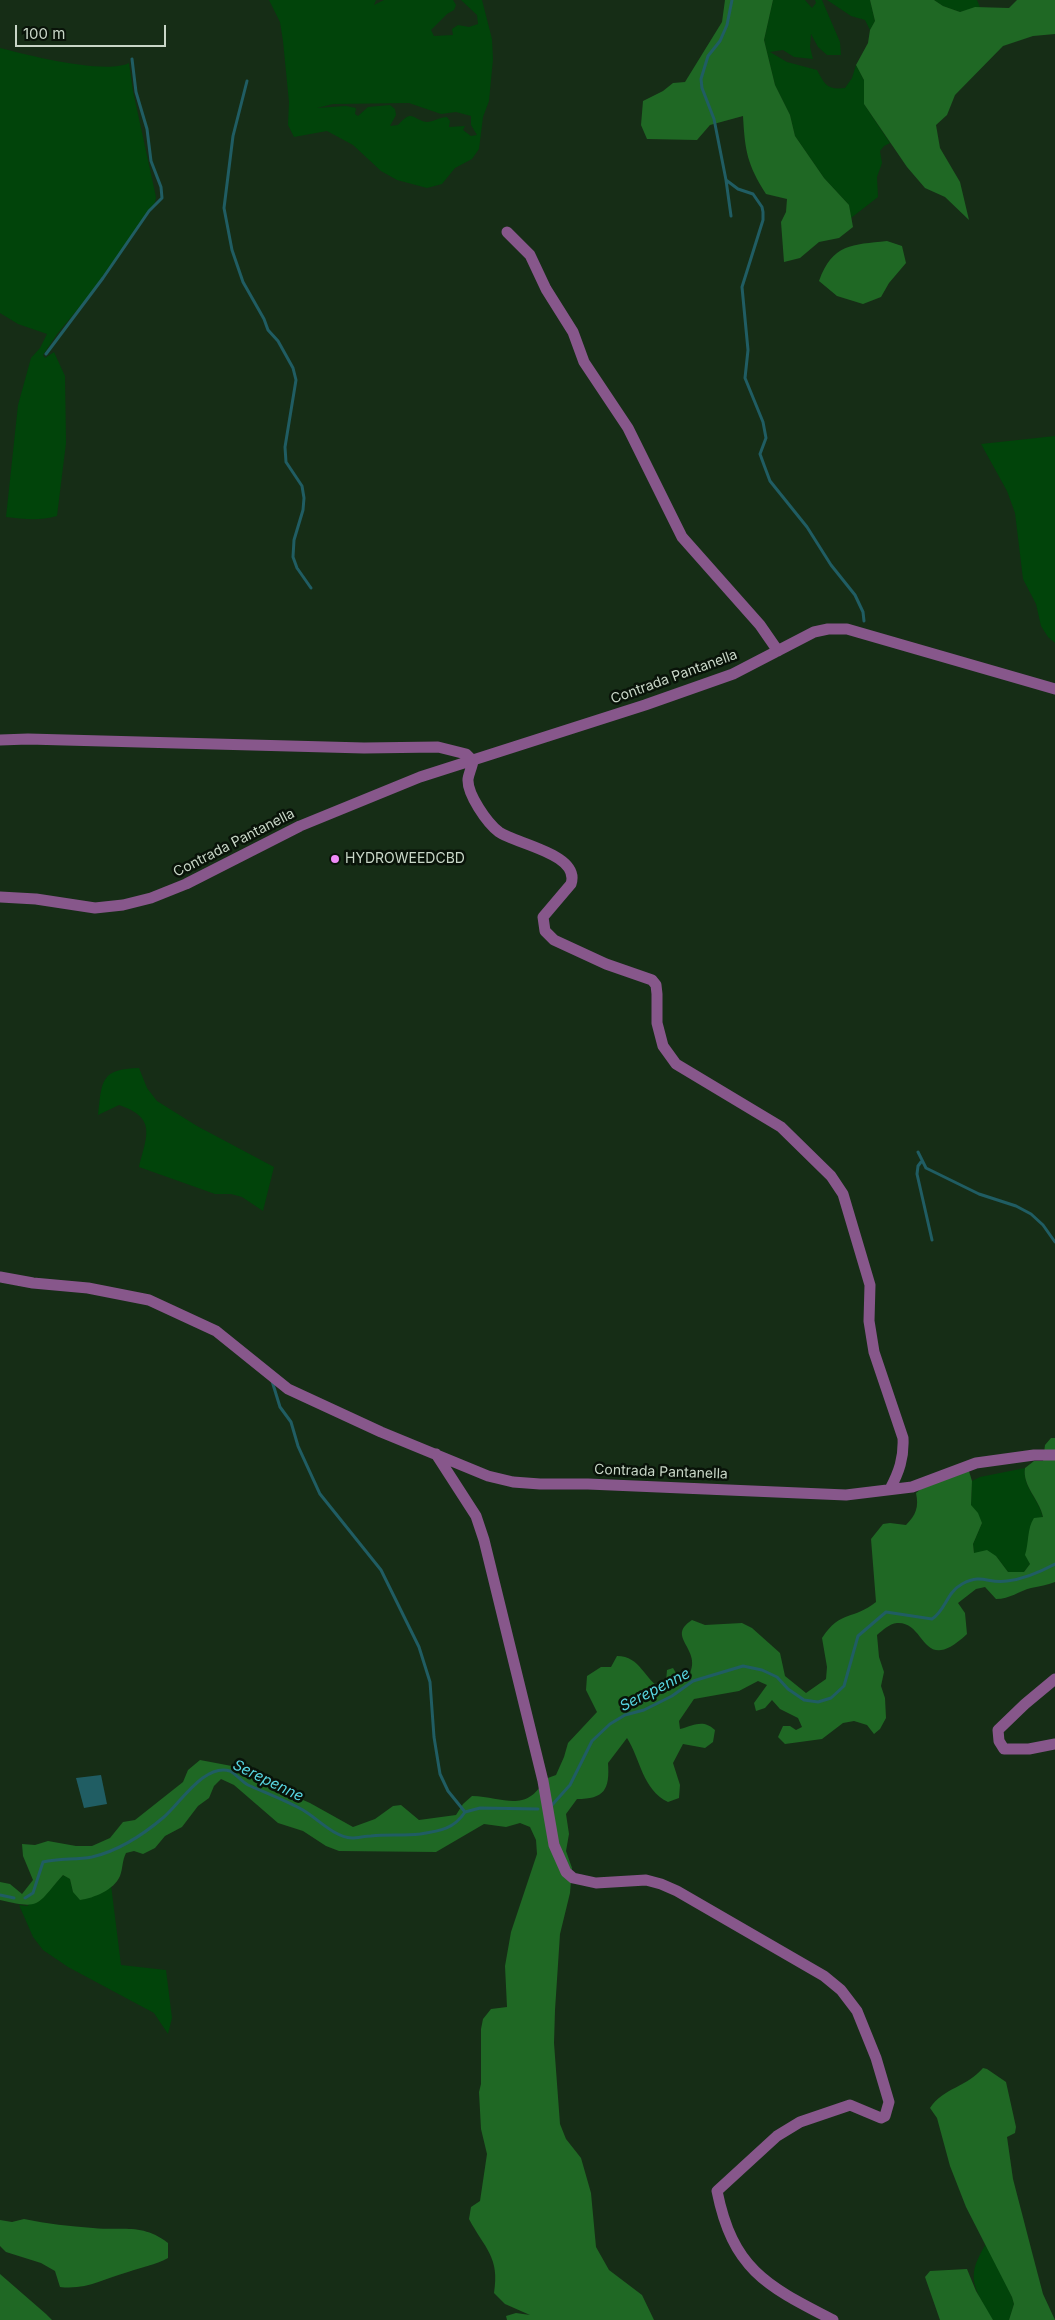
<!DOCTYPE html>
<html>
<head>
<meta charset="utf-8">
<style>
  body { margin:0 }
  #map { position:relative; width:1055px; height:2320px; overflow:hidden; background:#162d16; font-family:Inter,sans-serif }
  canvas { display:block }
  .scale { position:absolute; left:15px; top:25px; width:151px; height:22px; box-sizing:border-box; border:2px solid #c8d6c7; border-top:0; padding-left:6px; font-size:15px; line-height:18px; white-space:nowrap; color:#c8d6c7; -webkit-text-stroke:4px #091309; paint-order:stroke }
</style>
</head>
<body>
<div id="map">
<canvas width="1055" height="2320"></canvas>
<div class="scale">100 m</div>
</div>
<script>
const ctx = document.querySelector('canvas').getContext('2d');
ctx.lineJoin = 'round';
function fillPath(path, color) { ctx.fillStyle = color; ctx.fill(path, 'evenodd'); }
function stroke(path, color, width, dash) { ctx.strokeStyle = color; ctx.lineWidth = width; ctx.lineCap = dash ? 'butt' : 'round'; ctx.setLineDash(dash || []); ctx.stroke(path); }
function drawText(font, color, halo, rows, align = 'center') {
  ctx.font = font + ' Inter,sans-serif'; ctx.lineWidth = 5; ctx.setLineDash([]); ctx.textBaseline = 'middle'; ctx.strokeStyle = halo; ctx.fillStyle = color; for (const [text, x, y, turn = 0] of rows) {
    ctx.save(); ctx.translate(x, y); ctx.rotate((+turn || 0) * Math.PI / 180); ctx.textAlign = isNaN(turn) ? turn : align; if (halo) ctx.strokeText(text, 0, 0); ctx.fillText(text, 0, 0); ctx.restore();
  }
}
const green = new Path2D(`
  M269 0H376L374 5 384 0H453L456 5 454 10 447 14 431 30 434 36 453 35 452 29 458 25 469 27 478 24 477 15 461 0H482L492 39 493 59 489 101 483 117 479 149 472 159 455 168 442 184 427 188 397 180 381 171 353 145 327 131 294 137 288 125 289 102 283 41 280 22ZM409 103 441 114 456 112 471 116V125L477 135 471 136 463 130 465 126 449 127 450 121 447 117C441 117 432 122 427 122 412 120 413 108 398 125L390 126 396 115 395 109 390 105 368 107 358 116 355 114 356 108 346 106 317 108 333 104Z
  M773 0H805L812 8 816 3 815 0H822L840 42 841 55H827L818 47 811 34 810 47 813 59 794 57 783 50 770 52 787 62 817 70C825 85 827 90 845 88L852 78 856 65 864 80V104L890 143 884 146 880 151 882 163 877 177 878 197 851 218 849 205 824 178 795 136 790 115 775 85 764 40Z
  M827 0H870L875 21 870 30 865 20 851 16Z
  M934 0H977L980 7 960 12 943 6Z
  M0 48C27 55 106 75 129 63L133 91 156 197 155 203 87 298 58 333 43 355 45 358 54 352 65 376 66 443 57 516C39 521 24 519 6 517L18 405 31 358 40 348 47 334 18 324 0 313Z
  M1055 436V643L1048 637 1041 626 1036 604 1023 579 1015 513 1007 491 981 444Z
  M139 1068 147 1088 157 1101 197 1126 274 1167 263 1211 242 1197 231 1194H215L139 1167C147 1135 157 1118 119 1105L98 1115C102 1081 100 1069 139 1068Z
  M1025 1468C1022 1487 1040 1500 1043 1518 1033 1532 1022 1547 1030 1564L1024 1572H1008L996 1556 974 1553 973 1544 982 1523 971 1506 972 1481 980 1477Z
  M63 1875 70 1879 73 1892H103L111 1885 121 1965 166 1970 172 2018 168 2034 154 2013 68 1967 43 1950 33 1937 19 1905 27 1906 54 1885Z
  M985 2245 991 2253 1012 2297 1014 2304 1009 2320H993C987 2314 985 2307 981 2300 969 2277 973 2267 985 2245Z`);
const forest = new Path2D(`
  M725 0H773L764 40 775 85 790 115 795 136 824 178 849 205 853 227 839 238 819 242 800 258 784 262 781 222 786 212 787 199 766 194C747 164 745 151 743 116L710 125 697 140 647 139 641 125 643 101 663 91 673 83 685 82 722 22Z
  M870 0H934L943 6 960 12 975 7 1009 8 1017 0H1055V34L1033 36 1003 46 955 95 947 115 936 125 940 148 960 182 969 220 945 197 925 188 907 167 864 104V80L856 65 868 43 870 30 875 21Z
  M887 241 902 246 906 263 889 283 881 297 863 304 837 296 819 281C833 243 852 245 887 241Z
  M1051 1438H1055V1582C1047 1585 1040 1586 1031 1588 1019 1591 1010 1599 996 1599L985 1587 976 1589 958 1603 965 1613 967 1634C921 1677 927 1621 897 1623 889 1624 883 1630 877 1635L879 1657 884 1672 881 1686 885 1698 886 1718 880 1729 874 1734 867 1725 854 1721 843 1723 822 1739 785 1744 778 1737 783 1726H790L796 1730 802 1727 798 1718 780 1709 772 1700 765 1708 756 1711 754 1703 767 1685 758 1681 739 1691 694 1699 679 1721 680 1729C695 1725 703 1719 715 1730L713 1742 705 1748 683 1744 673 1763 680 1785 679 1798 668 1802C642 1789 641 1760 627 1738L608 1763C610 1790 604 1799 577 1799L566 1814 569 1834 566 1851 572 1868 570 1893 560 1934 555 2010 554 2043 560 2124 566 2139 581 2158 591 2193 596 2247 609 2270 642 2295 654 2320H507L506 2316 516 2313 530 2315 505 2304 494 2293C500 2257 485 2249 469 2219L471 2207 480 2201 487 2154 481 2129 479 2092 481 2084V2029L483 2019 491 2009 507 2007 505 1966 511 1932 537 1854 536 1840 530 1827 520 1823 506 1827 484 1824 436 1852 339 1851 326 1846 303 1831 278 1823 234 1785 221 1779 214 1786 209 1798 198 1806 182 1827 165 1836 155 1848 143 1854 134 1851 126 1853C122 1861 123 1868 120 1876 114 1890 94 1898 80 1900L73 1892 70 1879 63 1875C36 1905 42 1910 0 1900V1882L10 1884 22 1894 33 1880 23 1856 22 1844 35 1845 48 1841 76 1846H92L110 1838 123 1822 135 1820 183 1782 188 1770 200 1760 237 1767 253 1778 310 1803 353 1827 375 1819 393 1806 401 1805 419 1820 456 1815 463 1804 472 1796C504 1797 526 1814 545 1779L556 1775 564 1757 568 1743 597 1712 586 1690 587 1676 601 1667H611L617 1656C641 1656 644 1680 662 1689L666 1682 667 1670 673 1668 679 1678 688 1677C705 1649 664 1638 692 1620L705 1625 742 1623 752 1628 780 1653 785 1676 806 1693 826 1679 827 1667 822 1638C840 1610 854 1620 876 1602L871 1539 883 1524 890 1523 906 1525C916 1515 919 1507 916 1493L923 1487 968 1468 972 1481 971 1505 978 1513 982 1523 973 1544 974 1553 987 1550 996 1556 1008 1572H1024L1030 1564 1025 1555C1029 1543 1027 1528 1034 1518L1043 1517C1040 1500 1022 1486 1025 1468L1034 1461H1043L1045 1445Z
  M983 2068 987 2069 1006 2082 1016 2127 1015 2133 1007 2137 1013 2179 1033 2256 1043 2294 1055 2320H1009L1014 2304 1012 2297 966 2207 950 2166 937 2118 930 2108C943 2088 967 2087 983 2068Z
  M24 2219C47 2224 70 2226 93 2228 123 2231 142 2223 168 2243V2258C155 2265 142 2267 128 2272 103 2279 87 2290 60 2287L55 2271 41 2263 6 2252 0 2246V2220L12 2222Z
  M967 2269 976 2291 993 2320H940L925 2277 930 2271Z
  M0 2274 46 2314 52 2320H0Z`);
const water = new Path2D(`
  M101 1775 107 1804 84 1808 76 1778Z`);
const stream = new Path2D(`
  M732 0 727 25 720 41 708 56 701 79 702 88 714 119 726 180 738 189 753 194 762 207 763 212V220L742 287 748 350 745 378 763 422 766 438 760 454 764 465 770 481 807 527 831 565 855 595 863 612 864 621
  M247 81 233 136 224 208 232 250 243 282 264 319 268 330 278 341 293 368 296 380 285 447 286 462 302 486 304 498 303 510 294 540 293 557 297 568 311 588
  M726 180 731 216
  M46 354 103 278 149 211 162 198 161 187 151 161 147 129 136 92 132 59
  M918 1152 926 1168 979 1194 1016 1206 1031 1214 1043 1225 1055 1242
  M921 1162 918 1166 917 1174 932 1240
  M272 1381 280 1407 291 1422 298 1446 320 1494 381 1570 419 1647 430 1682 434 1737 440 1774 448 1791 465 1812
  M552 1805 570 1785 592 1741 610 1724 625 1715 644 1710 672 1696 693 1681 743 1666 762 1670 777 1677 788 1689 804 1700 818 1702 831 1698 844 1686 858 1636 886 1612 932 1619C946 1610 946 1593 962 1584 983 1573 987 1584 1007 1581 1024 1579 1040 1572 1055 1564
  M0 1895 14 1898
  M25 1898 33 1893 43 1862C59 1858 75 1860 92 1857 118 1851 144 1834 164 1817 181 1802 205 1763 230 1771 236 1774 241 1781 248 1785 266 1793 285 1800 303 1810 318 1819 334 1837 352 1838 358 1838 365 1836 371 1836 388 1834 403 1836 420 1834 440 1831 454 1829 465 1812L480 1808 538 1809`);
const minor = new Path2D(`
  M507 232 530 255 546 289 573 332 584 362 628 428 682 537 760 625 778 651
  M0 740 28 739 364 748 438 747 466 754 473 761C472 767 469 773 468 779 467 794 487 823 499 832 516 844 581 854 571 884L543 917 545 931 554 940 606 964 652 980 656 985 657 994V1023L663 1046 676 1064 781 1127 831 1176 843 1194 870 1285 869 1321 874 1352 903 1438C904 1458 899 1472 890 1489
  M0 897 36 899 95 908 123 905 151 898 186 884 300 826 420 777 645 705 733 674 814 632 828 629H847L1055 689
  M0 1277 33 1283 88 1288 149 1300 216 1331 288 1389 381 1432 488 1476 513 1482 540 1484H588L846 1495 912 1487 976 1463 1034 1455H1055
  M436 1454 476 1516 484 1540 543 1781 554 1845 566 1872 573 1878 596 1883 646 1880 661 1884 677 1891 824 1976 841 1990 857 2011 876 2058 889 2102 885 2116 881 2118 850 2105 800 2122 777 2136 717 2191C733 2270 767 2286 833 2320
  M1055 1679 1025 1704 998 1730 999 1741 1004 1749H1029L1055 1744`);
const markers = [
  [335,859,5,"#ef8bf7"]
];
const streetNames = [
  ["Contrada Pantanella",674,677,-20],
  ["Contrada Pantanella",234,843,-27],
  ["Contrada Pantanella",661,1472,2]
];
const poiNames = [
  ["HYDROWEEDCBD",345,859]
];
const waterNames = [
  ["Serepenne",655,1690,-27],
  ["Serepenne",268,1781,26]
];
fillPath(green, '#01440a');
fillPath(forest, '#1f6824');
fillPath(water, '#205d63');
stroke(stream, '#205d63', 3);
stroke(minor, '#87578b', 11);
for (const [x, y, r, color] of markers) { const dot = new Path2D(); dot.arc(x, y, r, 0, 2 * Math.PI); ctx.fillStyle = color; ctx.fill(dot); stroke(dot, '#091309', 2); }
drawText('14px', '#c8d6c7', '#091309', streetNames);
drawText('14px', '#c8d6c7', '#091309', poiNames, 'left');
drawText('italic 15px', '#58d6e2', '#091309', waterNames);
</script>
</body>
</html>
